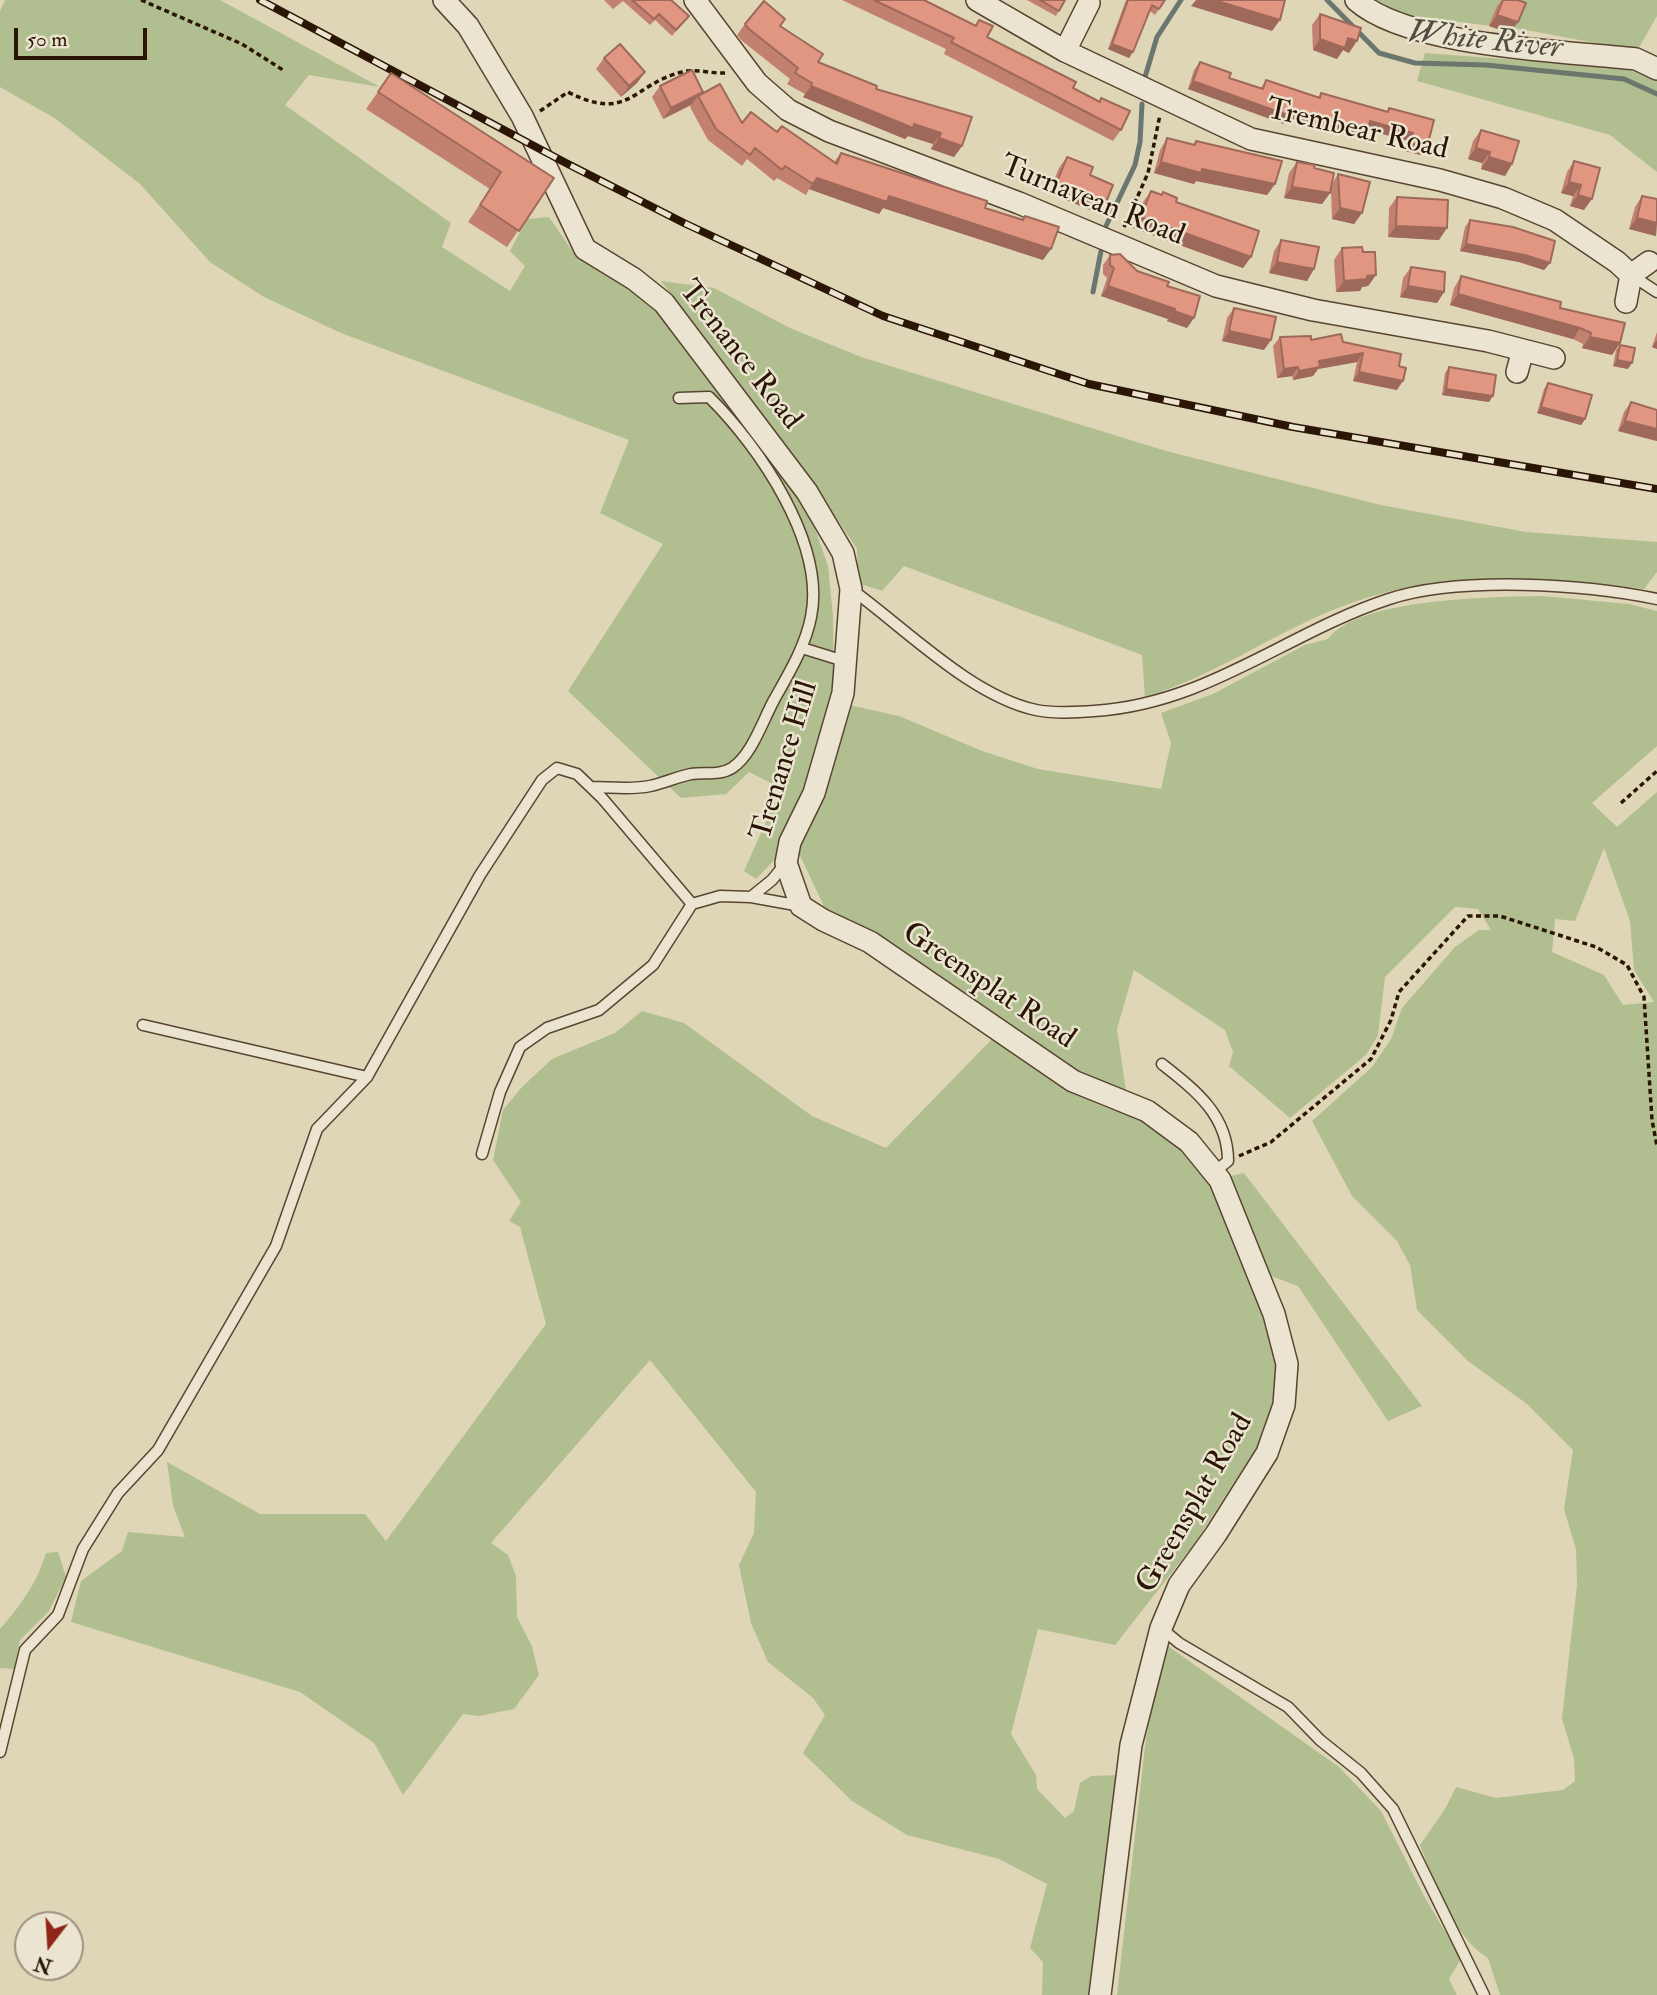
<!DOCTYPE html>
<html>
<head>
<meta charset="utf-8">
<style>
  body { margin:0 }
  #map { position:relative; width:1657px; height:1995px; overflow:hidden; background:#dfd6b7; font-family:"IM FELL Double Pica",serif }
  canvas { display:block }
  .north { position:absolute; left:14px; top:1911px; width:70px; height:70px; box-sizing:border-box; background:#eae4d0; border:2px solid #9e917e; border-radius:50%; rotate:197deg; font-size:19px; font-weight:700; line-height:28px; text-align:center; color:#2b1504 }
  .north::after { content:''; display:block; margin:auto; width:24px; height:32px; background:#8f2418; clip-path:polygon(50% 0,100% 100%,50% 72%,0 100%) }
  .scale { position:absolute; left:14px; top:28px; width:133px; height:32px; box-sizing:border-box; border:4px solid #2b1504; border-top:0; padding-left:9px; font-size:21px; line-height:24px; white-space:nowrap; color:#2b1504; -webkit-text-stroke:5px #eae4d0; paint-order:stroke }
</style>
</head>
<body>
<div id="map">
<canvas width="1657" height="1995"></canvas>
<div class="north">N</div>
<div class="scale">50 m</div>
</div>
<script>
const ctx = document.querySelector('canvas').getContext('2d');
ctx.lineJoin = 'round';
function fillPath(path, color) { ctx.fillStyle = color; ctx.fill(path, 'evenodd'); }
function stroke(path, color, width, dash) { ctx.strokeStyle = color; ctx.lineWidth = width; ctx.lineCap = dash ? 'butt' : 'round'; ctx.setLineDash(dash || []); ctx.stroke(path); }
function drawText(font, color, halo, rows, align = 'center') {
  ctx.font = font + ' "IM FELL Double Pica",serif'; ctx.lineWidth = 5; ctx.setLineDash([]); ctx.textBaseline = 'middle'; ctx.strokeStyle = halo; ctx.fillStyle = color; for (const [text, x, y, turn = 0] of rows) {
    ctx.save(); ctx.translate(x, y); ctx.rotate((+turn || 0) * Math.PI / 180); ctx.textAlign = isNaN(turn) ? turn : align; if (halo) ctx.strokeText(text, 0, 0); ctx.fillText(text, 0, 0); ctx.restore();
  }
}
const green = new Path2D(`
  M5 0H220L380 87 309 75 285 105 451 223 442 247 510 291 525 266 510 251 527 219 549 217 573 252 635 290 664 314 784 475 814 526 828 566 833 616 834 701 811 771 775 859 756 879 744 871 781 788 749 772 726 794 681 798 568 691 663 544 600 513 629 440 341 333 264 297 210 262 140 184 56 119 0 87V11Z
  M1377 0H1657V16L1637 51 1532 31 1403 15Z
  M1425 53 1624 68 1657 81V172L1610 135 1417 81Z
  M661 281 714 288 790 328 861 357 1166 451 1381 505 1526 532 1657 542V572L1644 589C1554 577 1441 571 1354 602 1281 627 1221 674 1145 697L1142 655 904 566 882 591 858 583 857 549 803 468Z
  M1542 596 1629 604 1657 611V746L1592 803 1617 827 1657 792V1995H1500L1488 1958C1454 1938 1434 1881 1420 1845L1445 1809 1456 1787 1496 1798 1563 1790 1575 1781 1574 1758 1562 1719 1577 1585 1576 1549 1564 1509 1573 1450 1527 1404 1468 1361 1417 1310 1410 1265 1397 1241 1352 1196 1312 1121 1372 1067 1391 1039 1402 1008 1455 947 1479 930H1491L1478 909 1455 907 1385 977 1378 1035 1366 1055 1290 1118 1229 1066 1233 1052 1225 1030 1134 970 1117 1029 1126 1091 1095 1082 927 970 828 915 797 849 831 775 849 705 899 716 982 751 1038 769 1161 789 1171 743 1161 713 1213 694 1305 645 1328 639C1358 598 1493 597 1542 596ZM1604 848 1630 921 1634 970 1654 1002 1623 1005 1604 975 1552 952 1555 919 1575 921Z
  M642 1011 684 1023 812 1116 886 1148 992 1039 1097 1104 1145 1121 1183 1149 1211 1179 1273 1343 1277 1378 1272 1413 1259 1443 1195 1543 1115 1645 1038 1629 1011 1734 1036 1775 1037 1789 1065 1818 1074 1811 1080 1783 1091 1776 1120 1775 1092 1995H1042L1043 1962 1030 1948 1047 1884 999 1859 907 1835 852 1801 803 1753 825 1715 813 1698 768 1662 751 1623 739 1565 754 1533 756 1492 650 1360 491 1543 508 1555 516 1576 517 1617 532 1646 539 1675 514 1709 479 1716 463 1714 403 1795 374 1743 300 1692 71 1622 81 1581 122 1551 128 1532 185 1537 173 1506 167 1462 260 1514H365L386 1541 546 1324 520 1227 509 1221 521 1202 493 1160 503 1110 522 1087 552 1059 615 1033Z
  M1244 1173 1422 1406 1388 1421 1298 1286 1268 1275 1226 1177Z
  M58 1552 66 1577 49 1611 20 1640 14 1669 0 1668V1629C21 1605 37 1583 46 1553Z
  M1165 1644 1339 1767 1381 1811 1424 1896 1461 1959 1449 1979 1457 1995H1117L1146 1738Z`);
const stream = new Path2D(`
  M1327 0 1379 53 1415 63 1486 65 1624 79 1657 94
  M1145 77 1157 37 1181 0
  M1106 226 1135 165 1140 142 1142 104
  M1093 292 1101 251`);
const path = new Path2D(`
  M141 0 242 44 283 70
  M540 111 568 92C629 123 631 85 682 72 695 68 712 74 725 73
  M1124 227 1148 173 1160 115
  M1621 803 1657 771
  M1239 1156 1271 1142 1371 1059 1391 1020 1399 992 1468 916H1500L1596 947 1627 965 1644 997 1652 1120 1657 1146`);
const lane = new Path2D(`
  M1631 275 1657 292
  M851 589C905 628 971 696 1036 710 1054 714 1075 712 1094 711 1207 704 1286 633 1389 599 1460 576 1584 584 1657 599
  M802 648 844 661
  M591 787C610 787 632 790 650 786 664 783 677 777 691 774 705 772 719 776 732 768 752 755 763 720 774 700 789 673 805 647 811 617 826 544 759 446 709 397L679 398
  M751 897 801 906
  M143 1025 367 1077
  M1162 1064C1195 1090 1228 1115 1228 1161L1214 1172
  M482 1154 500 1092 520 1047 547 1028 599 1010 653 965 692 904 720 896 751 897 772 880 785 864
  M1161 1628 1179 1643 1288 1707 1320 1740 1361 1773 1393 1809 1484 1995
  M0 1752 25 1650 58 1615 83 1549 118 1493 158 1450 276 1246 317 1129 367 1077 480 875 542 780 557 768 577 774 602 798 692 904`);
const street = new Path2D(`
  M444 0 468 26 522 116 585 249 634 279 664 303 807 492 843 553 851 589 843 693 814 793 790 842 786 863 801 906 823 920 870 942 1073 1081 1147 1111 1189 1142 1220 1180 1274 1314 1287 1364 1284 1405 1267 1453 1216 1534 1179 1585 1161 1628 1131 1745 1100 1995
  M695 0 757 83 788 110 829 131 1019 203 1216 286 1313 310 1488 341 1554 358
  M977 0 1065 51 1251 139 1440 180 1503 198 1555 220 1617 262 1631 275
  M1356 0C1408 47 1566 51 1636 59L1657 69
  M1065 51 1089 3
  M1626 302 1631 275 1649 262
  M1517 372 1523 350`);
const rail = new Path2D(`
  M260 0 566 163 684 223 883 316 1089 384 1293 427 1657 489`);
const wall = new Path2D(`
  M604 0H671L689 16 672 36 655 20 650 25 623 1 613 9Z
  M842 0H924L975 26 979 20 987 37 1073 88 1099 101 1101 98 1121 130 1113 141 944 54 946 49Z
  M1027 0H1065L1056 16Z
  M1126 0H1165L1155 15 1150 11 1129 58 1108 49Z
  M1502 0H1518L1510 33 1489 26 1497 6Z
  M1320 14 1349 53 1343 50 1337 59 1313 50 1312 25Z
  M745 24 781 26 818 62 876 89 962 146 954 157 931 149 933 144 908 136 905 139 803 97 805 94 787 84 790 79 741 40 737 35Z
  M604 58 645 72 637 83 621 97 596 69Z
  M1200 62 1229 78 1261 88 1266 80 1318 97 1321 93 1387 111 1389 108 1434 120 1421 155 1405 151 1408 141 1368 130 1362 139 1289 118 1284 124 1188 89 1194 70Z
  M391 73 554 178 507 247 468 222 490 189 366 109Z
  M660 86 703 92 742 123 777 132 834 162 841 153 985 208 1022 219 1025 216 1043 260 883 208 879 214 809 189 806 195 777 178 774 181 747 159 742 166 708 140 690 107 691 105 663 119 652 97Z
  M1481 130 1512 164 1505 176 1481 169 1482 163 1468 159 1473 141Z
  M1167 138 1193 145 1196 141 1275 184 1267 195 1196 181 1194 184 1154 173 1160 150Z
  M1067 157 1090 175 1106 202 1098 213 1049 193 1059 168Z
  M1574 161 1600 168 1584 210 1570 206 1573 196 1561 193 1567 172Z
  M1297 162 1314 168 1332 184 1338 174 1362 213 1354 224 1332 219 1331 189 1330 193 1322 204 1284 198 1289 173Z
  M1151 191 1161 195 1163 192 1251 257 1243 268 1133 228 1143 202Z
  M1642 196 1657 199 1656 236 1629 229 1635 207Z
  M1397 197 1439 240 1388 237 1389 208Z
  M1470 220 1550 263 1544 270 1519 262 1460 251 1465 227Z
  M1281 240 1314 269 1307 281 1269 273 1274 251Z
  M1342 248 1363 252 1376 275 1368 286 1362 287 1360 291 1336 292 1334 260Z
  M1110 255 1167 286 1187 328 1167 321 1168 319 1101 296 1107 278 1103 274V265Z
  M1411 267 1444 292 1437 303 1400 297 1403 278Z
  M1461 276 1560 308 1620 343 1612 355 1582 348 1583 344 1573 339 1450 305 1454 288Z
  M1234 308 1264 350 1222 341 1227 318Z
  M1657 332V349L1652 347Z
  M1280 337 1343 342 1399 366 1397 390 1353 381 1357 362 1318 369 1313 376 1293 380 1292 376 1277 378 1273 346Z
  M1620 345 1628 369 1613 366 1616 350Z
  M1449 367 1489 402 1442 395 1445 373Z
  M1548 383 1585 419 1581 425 1537 413 1544 389Z
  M1631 402 1657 410V441L1618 431 1624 412Z`);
const shadedWall = new Path2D(`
  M1196 0H1214L1280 20 1272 31 1191 6Z
  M1497 15 1518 22 1510 33 1489 26Z
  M1348 38 1357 41 1349 53 1343 50 1337 59 1313 50 1320 39Z
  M1112 44 1133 52 1129 58 1108 49Z
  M645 72 637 83 621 97 629 86Z
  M1193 81 1367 131 1362 139 1289 118 1284 124 1188 89Z
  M811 86 914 124 941 133 933 144 908 136 905 139 803 97Z
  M703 92 698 96 691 105 663 119 671 108Z
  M1370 121 1413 133 1408 141 1365 129Z
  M939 138 962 146 954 157 931 149Z
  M1411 143 1427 147 1421 155 1405 151Z
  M1476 148 1490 152 1482 163 1468 159Z
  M1489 157 1512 164 1505 176 1481 169Z
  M1161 162 1202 169 1275 184 1267 195 1196 181 1194 184 1154 173Z
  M817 178 889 196 1051 249 1043 260 883 208 879 214 809 189Z
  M1057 182 1106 202 1098 213 1049 193Z
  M1569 182 1581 185 1573 196 1561 193Z
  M1292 187 1330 193 1322 204 1284 198Z
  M1578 195 1592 199 1584 210 1570 206Z
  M1340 208 1362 213 1354 224 1332 219Z
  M1141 217 1251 257 1243 268 1133 228Z
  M1637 218 1657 223 1656 236 1629 229Z
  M1396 226 1447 228 1439 240 1388 237Z
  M1466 244 1525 255 1550 263 1544 270 1519 262 1460 251Z
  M1277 262 1314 269 1307 281 1269 273Z
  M1376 275 1368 286 1362 287 1360 291 1336 292 1344 281 1367 276Z
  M1108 286 1175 309 1168 319 1101 296Z
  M1408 286 1444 292 1437 303 1400 297Z
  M1458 294 1580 328 1573 339 1450 305Z
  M1174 311 1194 318 1187 328 1167 321Z
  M1229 331 1271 340 1264 350 1222 341Z
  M1590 337 1620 343 1612 355 1582 348Z
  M1657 340V349L1652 347Z
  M1363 353 1357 362 1318 369 1313 376 1293 380 1299 371 1319 361Z
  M1617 360 1632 363 1628 369 1613 366Z
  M1298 367 1292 376 1277 378 1284 369Z
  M1359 372 1403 381 1397 390 1353 381Z
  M1446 389 1493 396 1489 402 1442 395Z
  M1541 407 1585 419 1581 425 1537 413Z
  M1625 421 1657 429V441L1618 431Z`);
const building = new Path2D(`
  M632 0H671L689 16 676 30 659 14 654 19Z
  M874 0H924L976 26 979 20 993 26 987 37 1076 82 1073 88 1100 102 1101 98 1130 111 1121 130 951 42 954 38Z
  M1040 0H1065L1059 11Z
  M1128 0H1165L1159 9 1152 5 1133 52 1112 44Z
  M1214 0H1285L1280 20Z
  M1503 0H1518L1526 3 1518 22 1497 15Z
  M764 1 785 19 780 26 823 54 818 62 877 86 876 89 972 117 962 146 939 138 941 133 914 124 913 128 811 86 812 83 795 73 798 68 749 29 745 24Z
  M1320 14 1361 28 1357 41 1348 38 1345 48 1320 39Z
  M620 44 645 72 629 86 604 58Z
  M1200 62 1231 73 1229 78 1263 89 1266 80 1320 98 1321 93 1388 112 1389 108 1434 120 1427 147 1411 143 1413 133 1370 121 1367 131 1292 110 1290 116 1193 81Z
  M692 70 703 92 671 108 660 86Z
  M391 73 554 178 519 231 480 205 501 172 378 92Z
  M720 84 742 123 751 112 777 132 782 126 837 164 841 153 987 201 985 208 1023 220 1025 216 1059 227 1051 249 889 196 887 202 817 178 813 184 785 166 782 170 755 148 750 155 716 129 698 96Z
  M1481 130 1519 141 1512 164 1489 157 1490 152 1476 148Z
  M1167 138 1195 145 1196 141 1282 161 1275 184 1202 169 1201 173 1161 162Z
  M1067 157 1093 167 1090 175 1113 185 1106 202 1057 182Z
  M1574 161 1600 168 1592 199 1578 195 1581 185 1569 182Z
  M1297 162 1315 165 1314 168 1334 173 1330 193 1292 187Z
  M1338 174 1370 182 1362 213 1340 208Z
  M1151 191 1162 195 1163 192 1177 198 1176 202 1259 231 1251 257 1141 217Z
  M1642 196 1657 199V223L1637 218Z
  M1397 197 1448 200 1447 228 1396 226Z
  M1470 220 1513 227 1555 241 1550 263 1525 255 1466 244Z
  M1281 240 1319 247 1314 269 1277 262Z
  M1362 247 1363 252H1375L1376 275 1367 276V279L1344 281 1342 248Z
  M1120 254 1137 271 1169 282 1167 286 1200 296 1194 318 1174 311 1175 309 1108 286 1114 268 1110 265V255Z
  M1411 267 1445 272 1444 292 1408 286Z
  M1461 276 1561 302 1560 308 1625 323 1620 343 1590 337 1591 333 1580 328 1458 294Z
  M1234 308 1276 317 1271 340 1229 331Z
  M1341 334 1343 342 1401 354 1399 366 1406 368 1403 381 1359 372 1363 353 1319 361 1320 367 1299 371 1298 367 1284 369 1280 337 1311 336V340Z
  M1620 345 1635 348 1632 363 1617 360Z
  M1449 367 1496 375 1493 396 1446 389Z
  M1548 383 1592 395 1585 419 1541 407Z
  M1631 402 1657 410V429L1625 421Z`);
const streetNames = [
  ["Trembear Road",1357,131,13],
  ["Turnavean Road",1092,202,22],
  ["Trenance Road",739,356,52],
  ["Trenance Hill",786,761,-73],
  ["Greensplat Road",988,987,34],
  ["Greensplat Road",1196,1504,-60]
];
const waterNames = [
  ["White River",1485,42,6]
];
fillPath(green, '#b1be8f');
stroke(stream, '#6b766e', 5);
stroke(lane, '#584531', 13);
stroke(street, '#584531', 24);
stroke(path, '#2b1504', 3.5, [5, 3.5]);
stroke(lane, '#eae4d0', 10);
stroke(street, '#eae4d0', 21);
stroke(rail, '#2b1504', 8);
stroke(rail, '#eae4d0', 5, [16]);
fillPath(wall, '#c2816f');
fillPath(shadedWall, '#9e695a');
fillPath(building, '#e19681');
stroke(building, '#9e695a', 2);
drawText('30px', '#2b1504', '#eae4d0', streetNames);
drawText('italic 32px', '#504e42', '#eae4d0', waterNames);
</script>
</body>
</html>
